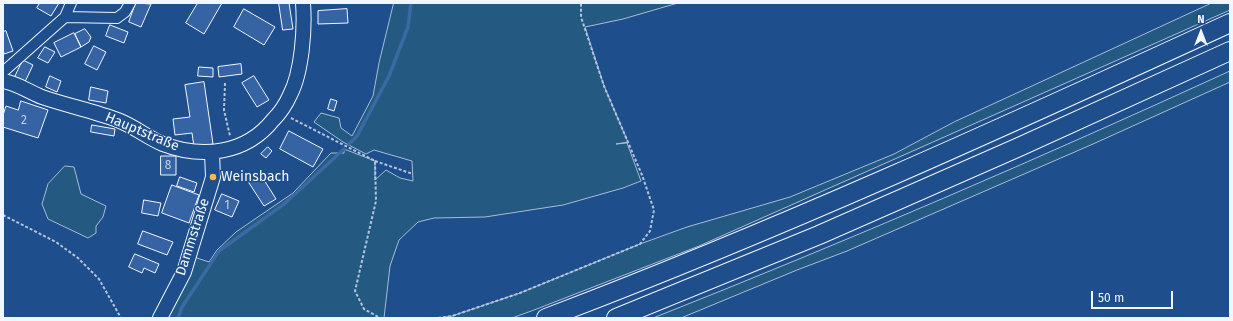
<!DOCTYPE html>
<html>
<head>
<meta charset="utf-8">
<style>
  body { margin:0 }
  #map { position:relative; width:1233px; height:321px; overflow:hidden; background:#1f4e8c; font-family:"Fira Sans",sans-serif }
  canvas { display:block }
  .frame { position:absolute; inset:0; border:4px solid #f2f6ff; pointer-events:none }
  .north { position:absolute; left:1181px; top:12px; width:40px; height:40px; -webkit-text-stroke:3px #1f4e8c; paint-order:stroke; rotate:0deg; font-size:11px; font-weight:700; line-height:16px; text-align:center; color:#f2f6ff }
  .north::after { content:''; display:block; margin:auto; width:14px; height:18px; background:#f2f6ff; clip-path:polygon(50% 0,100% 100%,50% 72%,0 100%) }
  .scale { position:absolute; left:1091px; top:291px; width:82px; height:18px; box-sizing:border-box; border:2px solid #f2f6ff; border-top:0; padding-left:5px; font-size:12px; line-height:14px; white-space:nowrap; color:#f2f6ff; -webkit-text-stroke:3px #1f4e8c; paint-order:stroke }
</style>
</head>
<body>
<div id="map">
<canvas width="1233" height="321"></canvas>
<div class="frame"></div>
<div class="north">N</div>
<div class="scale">50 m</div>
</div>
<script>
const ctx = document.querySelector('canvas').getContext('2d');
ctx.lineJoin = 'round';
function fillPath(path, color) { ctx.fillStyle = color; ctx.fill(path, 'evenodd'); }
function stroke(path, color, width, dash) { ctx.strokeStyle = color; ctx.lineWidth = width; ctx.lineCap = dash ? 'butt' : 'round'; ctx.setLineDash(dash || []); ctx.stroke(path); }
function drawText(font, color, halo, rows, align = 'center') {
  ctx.font = font + ' "Fira Sans",sans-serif'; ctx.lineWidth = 3; ctx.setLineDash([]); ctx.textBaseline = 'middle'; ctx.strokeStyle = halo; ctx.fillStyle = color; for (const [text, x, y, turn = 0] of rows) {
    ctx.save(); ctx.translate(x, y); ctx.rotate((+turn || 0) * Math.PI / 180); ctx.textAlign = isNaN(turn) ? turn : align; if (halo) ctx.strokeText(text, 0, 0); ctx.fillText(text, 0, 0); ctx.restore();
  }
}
const green = new Path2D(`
  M394 3H678L623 19 585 27 604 86 628 142 616 144 627 143 641 181 623 188 563 205 485 217 434 218 418 222 399 240 390 266 384 318H166L194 257 209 262 217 250 236 232 293 193 331 153H344V149L375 161V180L386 170 400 178 413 181 412 161 374 150 366 154 343 142 314 122 321 113 339 118 341 128 352 136 373 96 379 63Z
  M1212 3H1230V10L699 246 534 310 512 318H438L452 316 520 293 640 244 687 227 790 197 894 154 954 122Z
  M1230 71V82L1093 144 847 251 797 270 681 318H653C848 241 1040 158 1230 71Z
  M65 166 74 167 81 194 106 206 103 217 96 226V233L88 238 48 219 42 204 48 184Z`);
const stream = new Path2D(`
  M349 144 357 136 389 76 408 27 411 3
  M178 318 182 307 219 251 284 204 344 149`);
const building = new Path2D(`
  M40 3H59L51 16 37 8Z
  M136 3 151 4 141 27 129 22Z
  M198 3H222L204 34 186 23Z
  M279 3H289L293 29 283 30Z
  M244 9 275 27 264 45 234 27Z
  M347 9 348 23 318 24V11Z
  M110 25 128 32 124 43 106 36Z
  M85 29 91 37 89 42 81 47 75 34Z
  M6 31 13 51 4 54 3 49V32Z
  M74 33 81 47 61 57 54 43Z
  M94 46 106 52 97 70 85 64Z
  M45 47 55 52 48 63 38 58Z
  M23 60 33 65 24 84 14 79Z
  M241 64 242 74 219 77 218 67Z
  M199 67 213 68V77L198 76Z
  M50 76 61 81 57 92 46 87Z
  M254 76 269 100 257 107 242 83Z
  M204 82 213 144 194 147 192 133 175 135 173 119 190 117 185 85Z
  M91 87 108 91 106 103 89 100Z
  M331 99 337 101 334 111 328 109Z
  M21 101 48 110 38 138 3 127V115L6 106 18 110Z
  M92 125 115 129 114 136 91 132Z
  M289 131 323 149 313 167 280 149Z
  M268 147 272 151 266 158 261 154Z
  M161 156H176V175H161Z
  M261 175 276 199 264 206 249 183Z
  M180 177 197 183 194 192 177 186Z
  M172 185 199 195 189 223 162 213Z
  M222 194 239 201 232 217 215 210Z
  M144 200 161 203 158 216 142 213Z
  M143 231 173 242 167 255 138 244Z
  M135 254 159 264 155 273 144 268 142 273 129 267Z`);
const path = new Path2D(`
  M225 83 224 110 230 136
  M291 118 375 161 376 201 355 291 364 309 380 318
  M375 161 413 174
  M3 215 56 242 78 258 99 279 121 318
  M438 318 452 316 520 293 640 244 650 231 654 210 642 175 604 86 581 17V3`);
const street = new Path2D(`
  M65 17 117 18 125 12 130 3
  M3 72 65 17 71 3`);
const secondary = new Path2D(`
  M3 81C17 83 29 92 42 97 68 106 95 111 120 121 135 127 148 138 163 144 202 159 246 154 273 120 280 113 286 104 290 95 302 72 305 29 303 3
  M160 318 184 272 213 177 212 153`);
const highway = new Path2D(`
  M546 318C778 230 1004 127 1230 23
  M616 318 819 235 1019 147 1230 51`);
const markers = [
  [213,177,4,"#ffb74d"]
];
const numberNames = [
  ["2",24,121],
  ["8",168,166],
  ["1",227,206]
];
const streetNames = [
  ["Hauptstraße",142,132,23],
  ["Dammstraße",193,237,-72]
];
const poiNames = [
  ["Weinsbach",221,177]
];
fillPath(green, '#245a82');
stroke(green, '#a8bbd7', 1);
stroke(stream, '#3b69a3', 3.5);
fillPath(building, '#3563a3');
stroke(building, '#f2f6ff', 1);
stroke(street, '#f2f6ff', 12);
stroke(secondary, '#f2f6ff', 16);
stroke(highway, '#f2f6ff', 20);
stroke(path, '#b3c4dc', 2, [3, 2]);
stroke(street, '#1f4e8c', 10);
stroke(secondary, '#1f4e8c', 14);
stroke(highway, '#1f4e8c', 18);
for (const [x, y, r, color] of markers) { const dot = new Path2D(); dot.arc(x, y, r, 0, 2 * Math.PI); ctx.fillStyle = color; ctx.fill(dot); stroke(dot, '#1f4e8c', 1.5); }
drawText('12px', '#c3d1e8', null, numberNames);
drawText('14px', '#f2f6ff', '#1f4e8c', streetNames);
drawText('14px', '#f2f6ff', '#1f4e8c', poiNames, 'left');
</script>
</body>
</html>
